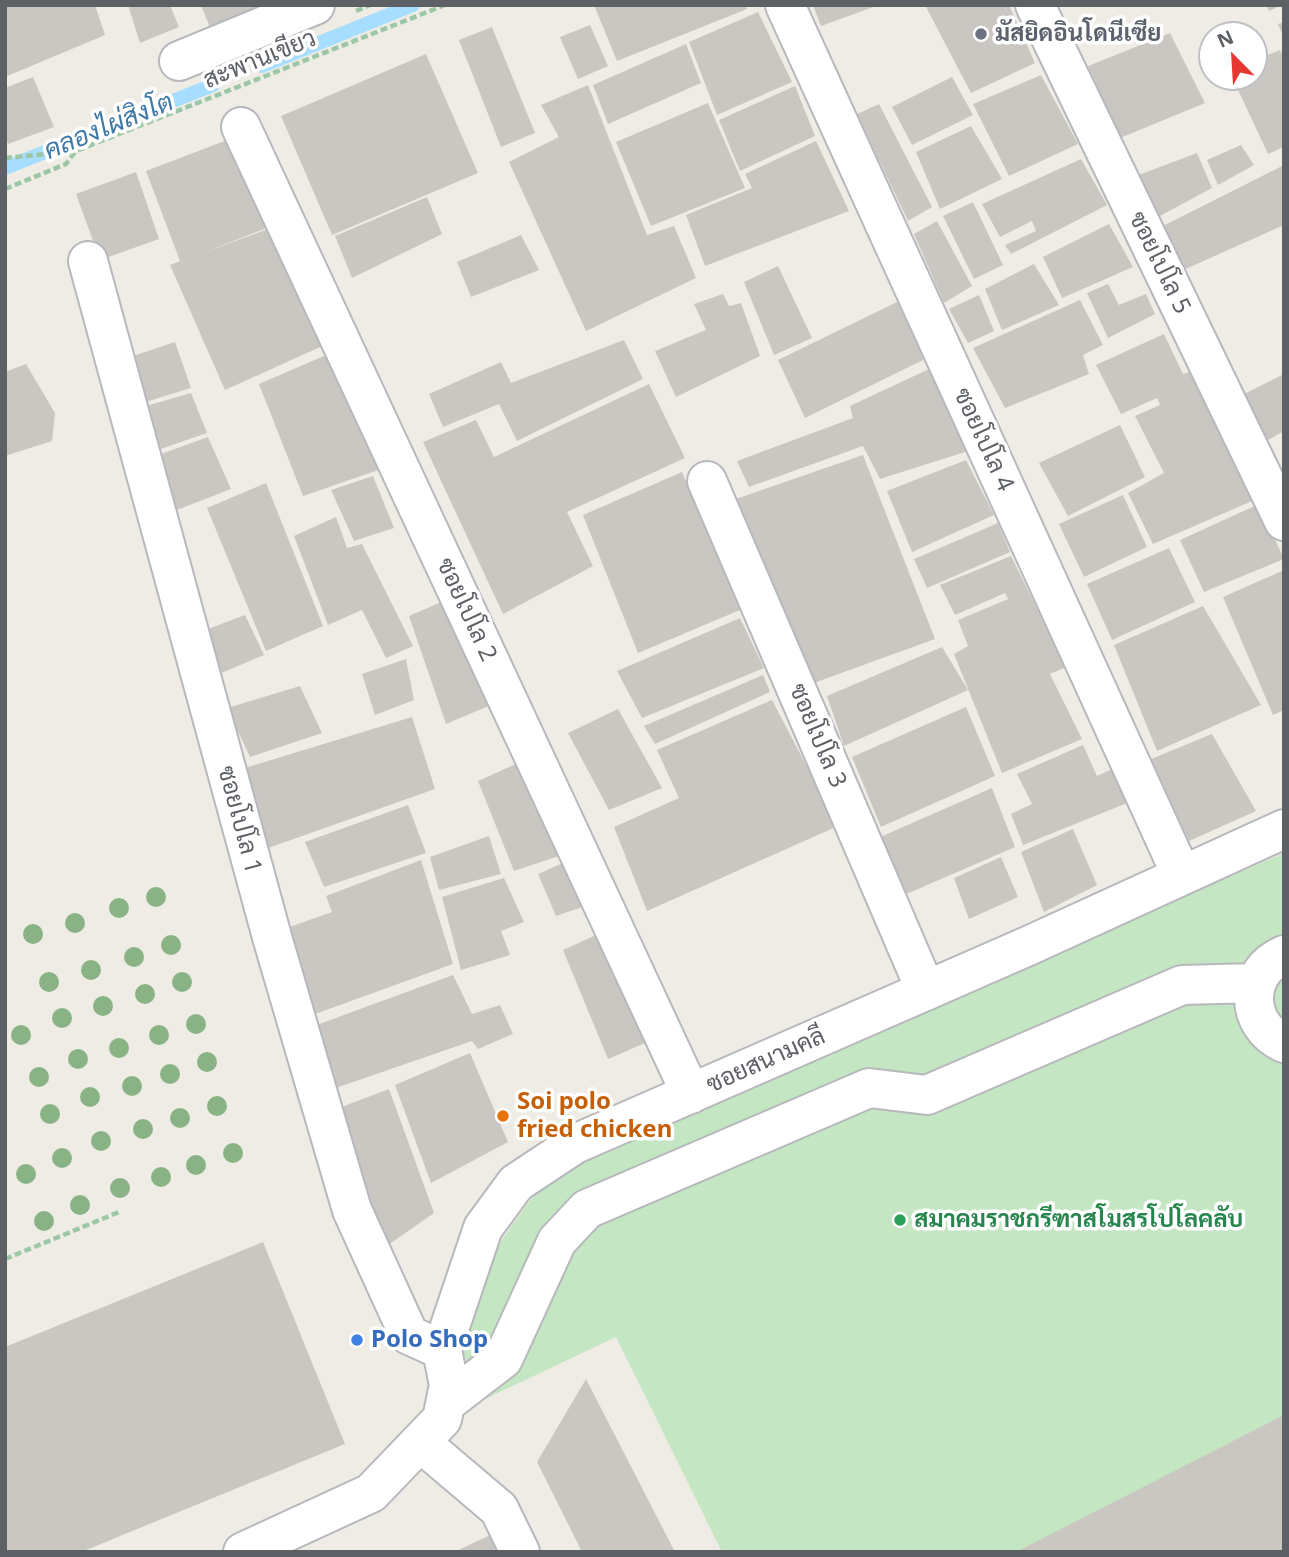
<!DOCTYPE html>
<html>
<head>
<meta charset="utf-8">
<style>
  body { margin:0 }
  #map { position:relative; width:1289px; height:1557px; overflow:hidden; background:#efece5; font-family:"Noto Sans",sans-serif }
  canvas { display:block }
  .frame { position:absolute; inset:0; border:7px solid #5d6166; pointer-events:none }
  .north { position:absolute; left:1198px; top:21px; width:70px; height:70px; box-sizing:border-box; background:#fff; border:2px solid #bec0c2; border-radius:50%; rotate:336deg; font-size:19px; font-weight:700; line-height:28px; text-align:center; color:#5d6166 }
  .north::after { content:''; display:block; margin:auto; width:24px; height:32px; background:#e73733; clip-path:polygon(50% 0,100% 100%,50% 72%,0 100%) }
</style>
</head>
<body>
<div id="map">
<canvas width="1289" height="1557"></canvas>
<div class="frame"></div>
<div class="north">N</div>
</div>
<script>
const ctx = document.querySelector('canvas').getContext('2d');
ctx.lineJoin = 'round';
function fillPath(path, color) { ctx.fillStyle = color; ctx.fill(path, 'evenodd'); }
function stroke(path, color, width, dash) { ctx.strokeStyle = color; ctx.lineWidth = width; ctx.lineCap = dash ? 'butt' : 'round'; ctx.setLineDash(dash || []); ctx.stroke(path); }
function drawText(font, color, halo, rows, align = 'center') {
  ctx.font = font + ' "Noto Sans",Sarabun,sans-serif'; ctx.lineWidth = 7; ctx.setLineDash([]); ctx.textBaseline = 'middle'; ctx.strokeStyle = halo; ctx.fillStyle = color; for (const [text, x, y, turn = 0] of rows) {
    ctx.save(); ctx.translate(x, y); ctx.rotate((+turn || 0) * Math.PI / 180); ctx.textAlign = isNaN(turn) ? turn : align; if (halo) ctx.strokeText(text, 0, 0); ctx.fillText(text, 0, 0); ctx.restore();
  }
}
const green = new Path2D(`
  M1284 853V1552H722L616 1337 483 1400 463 1353 484 1265 549 1174Z`);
const stream = new Path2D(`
  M262 66 413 5
  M5 168 213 85`);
const building = new Path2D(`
  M5 5H95L105 35 5 77Z
  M128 5H170L179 27 140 43Z
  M201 5H278L212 33Z
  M594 5H745L747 9 617 61Z
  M813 5H876V6L821 26Z
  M925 5H1009L1035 63 971 93Z
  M1266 5H1282L1269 11Z
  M758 12 792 82 717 115 689 42Z
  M1284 22V38L1278 24Z
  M590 25 608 66 578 79 560 37Z
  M492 27 535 133 501 147 459 40Z
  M1170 33 1205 103 1120 138 1088 66Z
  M686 44 701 83 608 124 593 85Z
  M1280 50 1284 59V147L1268 154 1232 77H1254V60Z
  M426 54 478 173 332 235 281 116Z
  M1041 75 1078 144 1009 176 973 104Z
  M33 77 54 127 8 144 5 136V88Z
  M952 77 973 115 912 145 892 107Z
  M588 85 647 235 674 226 696 278 586 331 509 162 559 137 541 105Z
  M795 86 815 136 740 171 719 120Z
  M708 103 745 188 651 226 616 142Z
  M879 104 932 207 908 221 857 114Z
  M971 126 1002 179 940 209 916 152Z
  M235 137 269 227 203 253 276 226 329 343 225 390 170 265 180 261 146 171Z
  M816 141 849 211 705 266 686 215 752 188 745 174Z
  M1241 145 1254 165 1218 185 1207 160Z
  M1197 153 1212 188 1145 224 1136 176Z
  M1081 159 1107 205 1011 254 1005 245 1036 231 1032 221 1000 237 982 204Z
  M1284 165V225L1170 276 1151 232Z
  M136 172 159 239 100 260 76 194Z
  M427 197 442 234 352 278 335 236Z
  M973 202 1003 265 974 279 943 216Z
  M937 221 972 286 944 303 914 234Z
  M1109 224 1133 267 1062 298 1043 257Z
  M521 235 539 270 471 297 457 262Z
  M1034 264 1059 305 1002 330 985 289Z
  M778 266 812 338 774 355 744 282Z
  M1108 284 1119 305 1146 294 1155 314 1108 338 1087 293Z
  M723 294 729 306 741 303 760 356 676 397 655 351 706 330 694 304Z
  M979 295 994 331 968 343 949 309Z
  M1080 300 1103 345 1083 355 1089 374 1005 408 973 348Z
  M897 302 925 359 805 418 778 360Z
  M1164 334 1183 374 1198 369 1259 498 1153 544 1128 493 1164 473 1135 416 1160 405 1157 398 1121 414 1096 365Z
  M624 340 643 379 517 441 499 404 443 427 429 394 501 362 511 383Z
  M175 342 191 388 139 404 127 358Z
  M333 352 390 466 303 496 259 384Z
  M26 364 55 413 52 441 5 456V372Z
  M929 369 968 451 880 479 863 446 749 487 737 461 853 418 850 406Z
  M1284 374V431L1261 444 1238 397Z
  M649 384 685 458 567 512 593 566 503 614 423 442 476 420 494 457Z
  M191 393 207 433 152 452 139 408Z
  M1120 425 1145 477 1068 516 1039 463Z
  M208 437 231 489 169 513 153 457Z
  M863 455 935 639 811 684 727 502Z
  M966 460 994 515 912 552 887 491Z
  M682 472 740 610 638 653 583 515Z
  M373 476 394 528 354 541 331 490Z
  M266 483 323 626 266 651 207 508Z
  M1123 495 1147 547 1084 577 1059 524Z
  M1259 504 1284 559 1204 592 1180 540Z
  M336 517 347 548 362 544 413 646 386 658 362 610 328 625 294 536Z
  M998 523 1010 552 927 588 914 559Z
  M1169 548 1195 602 1112 640 1087 584Z
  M1011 556 1066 667 1050 674 1082 739 1002 773 954 654 968 646 958 620 1008 599 1005 593 955 615 940 585Z
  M1284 570V710L1273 715 1223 597Z
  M453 597 498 702 446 724 409 616Z
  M1203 606 1261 705 1157 751 1114 645Z
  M245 615 264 655 207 679 195 634Z
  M740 618 764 668 642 718 617 671Z
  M942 647 968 690 844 746 827 696Z
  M406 659 414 700 375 715 362 674Z
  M763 675 770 692 655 744 644 726Z
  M300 686 322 733 250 757 227 708Z
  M772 700 838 826 647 911 614 827 679 798 657 750Z
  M966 707 995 776 881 827 852 757Z
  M618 709 662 788 609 810 568 733Z
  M412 717 435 789 257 852 235 771Z
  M1212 734 1256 811 1189 841 1151 759Z
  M1083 745 1097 776 1112 769 1127 803 1023 845 1011 814 1032 804 1017 774Z
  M527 759 571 852 514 871 478 781Z
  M992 788 1015 847 895 899 871 841Z
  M408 805 426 853 324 887 305 842Z
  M1073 829 1097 885 1044 912 1021 852Z
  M489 836 501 874 439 890 430 857Z
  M1001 857 1018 897 969 919 954 878Z
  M574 858 594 903 556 916 538 874Z
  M421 860 453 964 307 1017 281 930 332 912 326 896Z
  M504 878 524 922 501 931 510 955 461 970 442 897Z
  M607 930 657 1038 608 1059 563 950Z
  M453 975 472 1014 500 1005 513 1034 478 1049 472 1041 327 1091 311 1027Z
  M470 1053 508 1142 431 1183 395 1085Z
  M389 1089 434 1213 381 1250 331 1111Z
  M263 1242 345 1444 81 1552H5V1347Z
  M586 1379 675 1552H582L537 1462Z
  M1284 1415V1552H1016Z
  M501 1530 511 1552H454Z`);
const path = new Path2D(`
  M356 11 370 5
  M5 189 66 164 93 128 161 100
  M5 1259 119 1212`);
const minor = new Path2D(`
  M785 5 1181 874
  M1035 5 1284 521
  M179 61 315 5
  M241 127 691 1094
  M88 261 272 937 352 1210 409 1335 442 1350
  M707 481 926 991
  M1284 955C1243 972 1245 1026 1284 1043
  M446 1403 503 1359 557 1241 587 1209 869 1088 927 1095 1182 985 1255 983
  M420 1442 499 1509 520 1552
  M243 1552 371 1493 442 1419 449 1385 442 1350 483 1228 516 1183 575 1144 1028 946 1284 829`);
const pathBridge = new Path2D(`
  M5 158 76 151 445 5`);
const trees = [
  [156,897],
  [119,908],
  [75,923],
  [33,934],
  [171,945],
  [134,957],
  [91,970],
  [49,982],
  [182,982],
  [145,994],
  [103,1006],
  [62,1018],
  [196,1024],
  [21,1035],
  [159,1035],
  [119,1048],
  [78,1059],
  [207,1062],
  [170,1074],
  [39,1077],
  [132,1086],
  [90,1097],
  [217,1106],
  [50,1114],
  [180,1118],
  [143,1129],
  [101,1141],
  [233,1153],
  [62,1158],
  [196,1165],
  [26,1174],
  [161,1177],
  [120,1188],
  [80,1205],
  [44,1221]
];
const markers = [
  [981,34,7,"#6b7280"],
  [503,1116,7,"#e8710a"],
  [900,1220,7,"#2e9e5b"],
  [357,1340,7,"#3f7fe0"]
];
const worshipNames = [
  ["มัสยิดอินโดนีเซีย",995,34]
];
const streetNames = [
  ["สะพานเขียว",260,60,-22],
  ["ซอยโปโล 5",1159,263,64],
  ["ซอยโปโล 4",983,440,65],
  ["ซอยโปโล 2",466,610,65],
  ["ซอยโปโล 3",817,736,67],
  ["ซอยโปโล 1",239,820,75],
  ["ซอยสนามคลี",766,1061,-24]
];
const foodNames = [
  ["Soi polo",517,1102],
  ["fried chicken",517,1130]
];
const leisureNames = [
  ["สมาคมราชกรีฑาสโมสรโปโลคลับ",914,1220]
];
const shopNames = [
  ["Polo Shop",371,1340]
];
const waterNames = [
  ["คลองไผ่สิงโต",109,127,-22]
];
fillPath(green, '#c4e6c2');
stroke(stream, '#a7ddfe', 14);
fillPath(building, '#cac7c2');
stroke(minor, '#b6b8bc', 42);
stroke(path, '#9bc7a6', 4.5, [7, 3.5]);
stroke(minor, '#fff', 38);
stroke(pathBridge, '#9bc7a6', 4.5, [7, 3.5]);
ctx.fillStyle = '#8ab385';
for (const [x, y] of trees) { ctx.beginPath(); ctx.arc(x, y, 10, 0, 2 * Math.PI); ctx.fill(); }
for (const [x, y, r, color] of markers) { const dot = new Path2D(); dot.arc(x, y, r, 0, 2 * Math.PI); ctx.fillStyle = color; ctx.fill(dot); stroke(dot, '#fff', 2.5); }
drawText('bold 24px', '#5b616d', '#fff', worshipNames, 'left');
drawText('24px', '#5d6166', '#fff', streetNames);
drawText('bold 24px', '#c56008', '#fff', foodNames, 'left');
drawText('bold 24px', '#27864d', '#fff', leisureNames, 'left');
drawText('bold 24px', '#366cbe', '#fff', shopNames, 'left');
drawText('italic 26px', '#4079a7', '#fff', waterNames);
</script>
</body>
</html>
